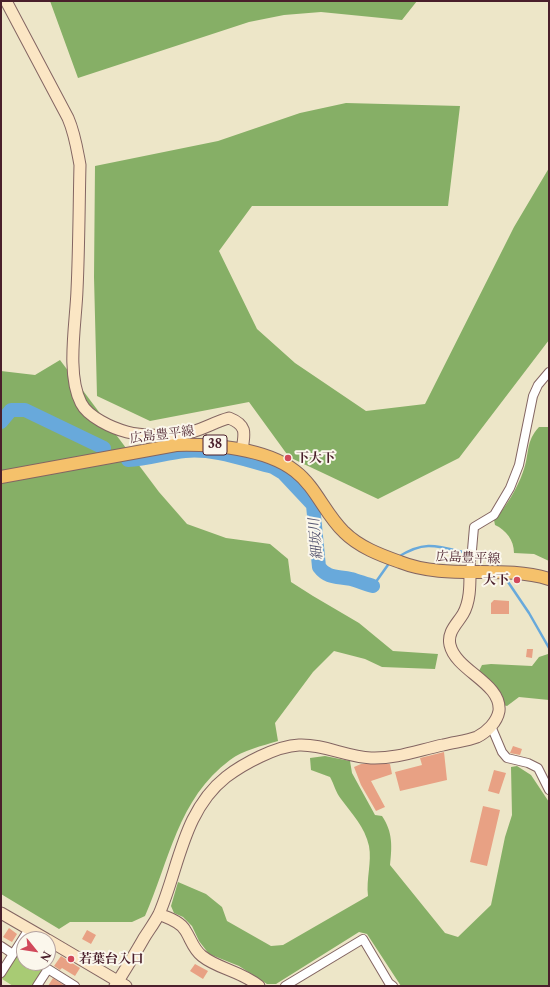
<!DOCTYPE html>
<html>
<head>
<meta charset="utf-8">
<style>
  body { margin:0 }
  #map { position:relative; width:550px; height:987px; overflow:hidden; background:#ede6c8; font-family:"Libre Caslon Text",serif }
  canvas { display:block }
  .frame { position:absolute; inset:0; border:2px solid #4a1f2b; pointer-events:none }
  .north { position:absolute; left:16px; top:931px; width:40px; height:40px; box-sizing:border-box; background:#fbf7ec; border:1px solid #b4a19f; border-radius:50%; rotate:120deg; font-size:11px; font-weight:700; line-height:16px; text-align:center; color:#4a1f2b }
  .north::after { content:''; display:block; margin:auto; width:14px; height:18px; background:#d1495b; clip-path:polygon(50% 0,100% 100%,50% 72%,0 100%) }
</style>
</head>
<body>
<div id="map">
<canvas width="550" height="987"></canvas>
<div class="frame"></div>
<div class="north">N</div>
</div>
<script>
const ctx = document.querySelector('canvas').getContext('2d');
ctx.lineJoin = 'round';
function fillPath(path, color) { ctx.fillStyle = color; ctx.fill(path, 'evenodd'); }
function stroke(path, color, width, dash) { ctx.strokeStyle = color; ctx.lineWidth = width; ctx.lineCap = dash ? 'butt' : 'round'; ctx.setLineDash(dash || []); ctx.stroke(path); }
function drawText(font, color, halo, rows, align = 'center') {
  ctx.font = font + ' "Libre Caslon Text","Noto Serif JP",serif'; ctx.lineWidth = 4; ctx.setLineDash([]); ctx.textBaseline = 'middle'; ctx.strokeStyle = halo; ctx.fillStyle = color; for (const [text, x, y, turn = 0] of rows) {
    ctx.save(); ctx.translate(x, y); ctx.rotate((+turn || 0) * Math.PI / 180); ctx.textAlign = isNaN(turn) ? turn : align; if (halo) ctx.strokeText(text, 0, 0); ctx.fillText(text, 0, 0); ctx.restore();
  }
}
const green = new Path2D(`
  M24 944V963H47L33 986H13L2 979Z`);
const forest = new Path2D(`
  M50 1H417L402 20 321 12 284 15 249 22 78 78Z
  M346 103 460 106 448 206H252L219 251 257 329 295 363 366 411 425 404 514 227 549 168V340L459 458 378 499 289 457 249 402 150 421 97 396 94 277 95 166 218 141 300 113Z
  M60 360 159 492 187 524 226 538 270 544 288 559 291 582 313 596 359 623 393 651 438 654 435 669 382 667 365 659 334 651 313 672 275 723 278 741C262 746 243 750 230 760 178 798 169 862 145 916L132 922H70L59 929 1 894V371L35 375Z
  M539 427H549V561L534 554 514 553C514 540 506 530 495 525L494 520C506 507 517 489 523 472 530 454 525 442 539 427Z
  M548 654 549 700 519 697 507 706 503 705 500 692 479 671 482 665 491 664 532 666 539 657Z
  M325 756 350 761 352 773 375 815 382 816C393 832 392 847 390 865L445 933 458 937 491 905 505 837 512 815 511 767 517 766 531 775 549 802V986H401L367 934 359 932 276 984H267L239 966 209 954 199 941 192 926 183 917 174 913 171 906 178 882 206 894 222 907 227 921 271 946 283 945 368 896C366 879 372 862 369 846 365 827 352 814 341 799 336 793 334 784 330 777L311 770 310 758Z`);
const stream = new Path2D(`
  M398 557C423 541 435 545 463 552 472 554 482 554 491 555L500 568
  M504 576 529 613 549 648
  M373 586 390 562`);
const river = new Path2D(`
  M1 422 11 410H25L104 448
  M128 460C148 459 166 453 185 451 214 448 245 460 273 467L283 473 313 505 319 567C328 579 338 576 351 579 358 581 366 584 373 586`);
const building = new Path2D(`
  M494 600 509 601V614H491V603Z
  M527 649H533L532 658 526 657Z
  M513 746 522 749 520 755 510 753Z
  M444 752 447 780 400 791 395 772 422 765 420 758Z
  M361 764H390L392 774 371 781 385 807 376 811 361 785 354 767Z
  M494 770 506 773 499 794 488 791Z
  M483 806 500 810 487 866 470 862Z
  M9 928 17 934 12 942 3 937Z
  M87 930 96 935 91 944 82 939Z
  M61 956 80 968 75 976 62 968 60 970 54 966Z
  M195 964 208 971 203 979 190 971Z
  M53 978 65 986H48Z`);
const street = new Path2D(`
  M470 573 474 527 494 515 510 488 519 465 533 396 538 385 549 372
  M491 726 502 752 507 758 528 763 538 768 549 790
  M1 946 13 954
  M1 973 29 929
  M37 986 48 969 75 986
  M285 986 363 939 389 983 393 986`);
const secondary = new Path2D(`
  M6 1 68 118C75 134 77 149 80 165 79 207 79 248 77 290 76 322 66 374 81 403 88 417 112 428 127 432 142 436 165 436 181 434 198 433 213 422 229 418 247 425 245 433 242 449
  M1 913 46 939
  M159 914C168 918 180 921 185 930 191 939 193 949 202 956 218 969 241 971 259 986
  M48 940 126 986
  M115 986C125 970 135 954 144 938 149 930 155 922 159 914 179 868 183 811 226 777 243 764 276 746 299 745 323 744 347 757 371 758 396 759 419 750 443 745 454 742 467 741 477 737 487 732 497 722 499 711 502 683 456 671 450 645 447 632 457 624 463 614 470 602 470 586 470 573`);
const primary = new Path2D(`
  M1 477 176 445C212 444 266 448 295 471 316 487 325 514 344 532 359 547 380 555 400 562 448 581 500 564 549 579`);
const markers = [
  [288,458,4,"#d1495b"],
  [517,580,4,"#d1495b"],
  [71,959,4,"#d1495b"]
];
const shields = [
  [215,445,24]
];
const shieldNames = [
  ["38",215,445]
];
const streetNames = [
  ["広島豊平線",162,435,-7],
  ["広島豊平線",468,558,2]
];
const poiNames = [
  ["下大下",296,458],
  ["大下",509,580,"right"],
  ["若葉台入口",79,959]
];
const waterNames = [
  ["細坂川",316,539,-95]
];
fillPath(green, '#a8cb74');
fillPath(forest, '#86af66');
stroke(stream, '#68a9db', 2.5);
stroke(river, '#68a9db', 14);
fillPath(building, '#e8a184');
stroke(street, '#836562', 10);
stroke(secondary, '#836562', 13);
stroke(primary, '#836562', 14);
stroke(street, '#fff', 8);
stroke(secondary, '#fbe6c4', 11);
stroke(primary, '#f5c16b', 12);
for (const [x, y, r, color] of markers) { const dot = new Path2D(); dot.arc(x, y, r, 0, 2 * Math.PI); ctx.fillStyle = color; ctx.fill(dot); stroke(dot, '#fbf7ec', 1.5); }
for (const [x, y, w] of shields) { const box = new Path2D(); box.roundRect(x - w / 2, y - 10, w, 20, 3); ctx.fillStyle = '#fbf7ec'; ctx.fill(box); stroke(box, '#4a1f2b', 1); }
drawText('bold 12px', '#4a1f2b', null, shieldNames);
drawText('13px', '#4a1f2b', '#fbf7ec', streetNames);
drawText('bold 13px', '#4a1f2b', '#fbf7ec', poiNames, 'left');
drawText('italic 14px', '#565671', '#fbf7ec', waterNames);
</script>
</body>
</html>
